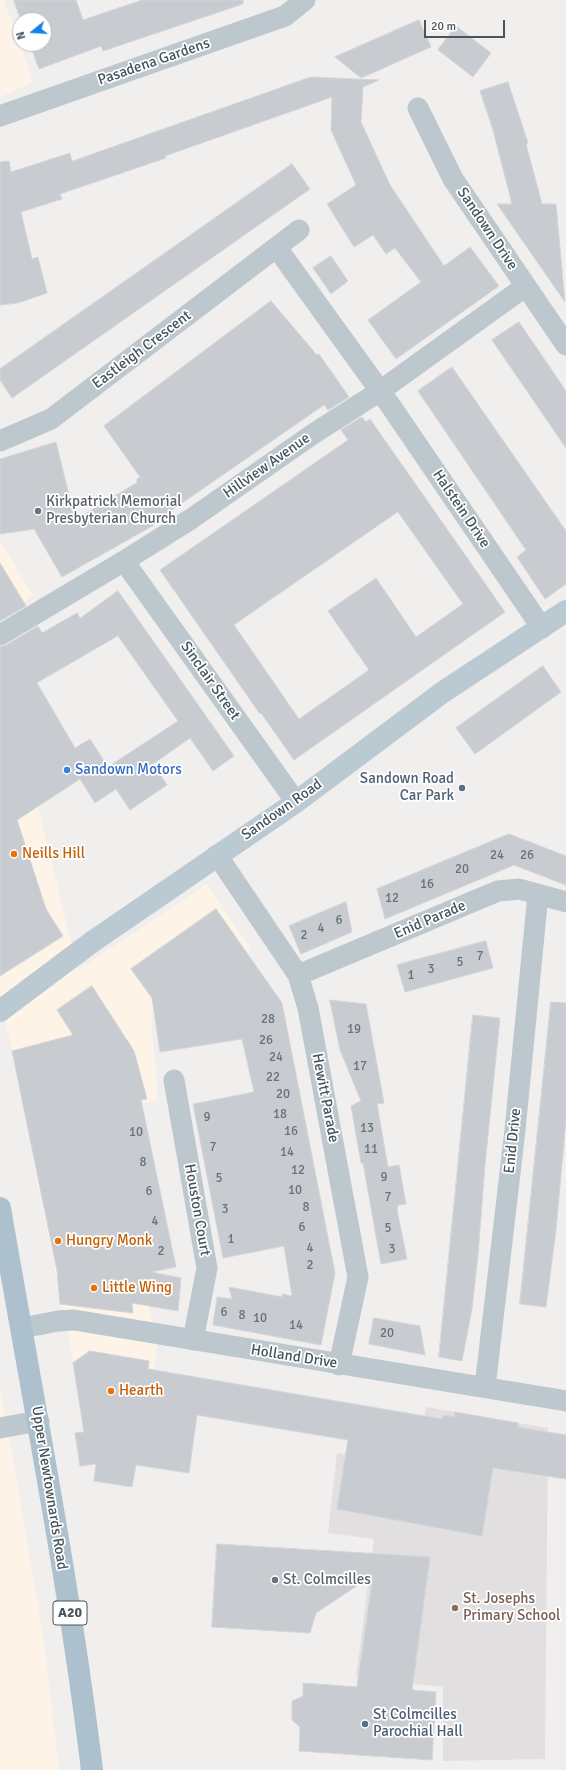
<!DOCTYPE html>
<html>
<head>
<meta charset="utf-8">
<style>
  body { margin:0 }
  #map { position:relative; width:566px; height:1770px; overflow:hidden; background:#f1eeee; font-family:Signika,sans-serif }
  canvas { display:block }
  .north { position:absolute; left:12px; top:12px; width:40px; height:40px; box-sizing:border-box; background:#fff; border:1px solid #b5bbbe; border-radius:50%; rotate:252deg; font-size:11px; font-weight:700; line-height:16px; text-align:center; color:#46545c }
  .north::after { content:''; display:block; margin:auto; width:14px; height:18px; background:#1281e7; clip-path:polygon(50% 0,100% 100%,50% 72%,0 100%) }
  .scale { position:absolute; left:424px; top:20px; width:81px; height:18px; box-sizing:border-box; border:2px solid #46545c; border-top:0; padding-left:5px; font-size:12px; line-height:14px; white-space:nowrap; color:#46545c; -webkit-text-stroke:3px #fff; paint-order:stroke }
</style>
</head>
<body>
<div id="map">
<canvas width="566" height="1770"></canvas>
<div class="north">N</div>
<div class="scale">20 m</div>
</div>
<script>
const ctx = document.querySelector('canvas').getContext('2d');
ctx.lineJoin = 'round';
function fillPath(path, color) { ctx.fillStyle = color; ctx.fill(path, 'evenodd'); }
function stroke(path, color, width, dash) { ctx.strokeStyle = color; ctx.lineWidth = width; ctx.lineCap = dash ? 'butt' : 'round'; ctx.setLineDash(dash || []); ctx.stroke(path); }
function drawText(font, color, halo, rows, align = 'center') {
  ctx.font = font + ' Signika,sans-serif'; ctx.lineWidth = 3.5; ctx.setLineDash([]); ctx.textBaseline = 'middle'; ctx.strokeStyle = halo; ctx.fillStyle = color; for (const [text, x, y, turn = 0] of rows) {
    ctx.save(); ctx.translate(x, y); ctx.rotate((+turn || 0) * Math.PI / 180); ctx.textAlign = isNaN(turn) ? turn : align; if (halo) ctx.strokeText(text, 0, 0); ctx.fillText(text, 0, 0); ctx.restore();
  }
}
const commercial = new Path2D(`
  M0 0H4L33 82 0 97Z
  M1 543 33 595 0 623V544Z
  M0 654 78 970 207 884 251 950 151 1015 158 1100 104 1111 157 1345 146 1424 84 1416 0 992Z
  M0 1386 42 1628 59 1770H0Z`);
const education = new Path2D(`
  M426 1407 548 1428 545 1759 443 1761V1687L356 1677 374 1539 328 1533 337 1453 417 1467Z`);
const building = new Path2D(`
  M14 0H76L83 20 142 0H243V4L103 51 101 46 39 69 30 44H44V20H21Z
  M419 20 431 47 361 78 335 57Z
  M456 26 491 53 473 77 438 50Z
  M311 77 379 80 363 87 361 122 390 185 444 266 470 247 499 286 396 359 368 320 421 282 395 248 386 254 373 235 354 247 327 204 356 185 331 130 332 97 165 156 166 158 60 194 62 199 21 212 32 259 38 257 47 293 18 303 0 305V162L9 161 11 172 70 153 72 161Z
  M508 82 528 143 526 144 542 204H556L565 302 497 204H512L493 130 480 91Z
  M292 164 310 189 12 398 0 380V369Z
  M331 256 348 281 331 294 313 268Z
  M271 301 317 355 319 354 349 397 328 410 324 405 153 523 154 525 62 577 34 529 0 534V459L56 442 75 520 138 482 136 480 140 477 104 426Z
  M519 322 566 391V448L492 340Z
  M452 367 566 531V584L545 599 517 557 526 550 418 391Z
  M362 417 366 422 370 419 505 612 294 760 261 713 260 714 160 570 348 440 341 430ZM398 512 463 604 416 637 376 578 328 611 369 670 299 719 234 625Z
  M0 563 26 606 0 621Z
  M118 591 234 756 213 771 190 738 153 764 167 785 130 810 116 789 95 803 80 779 17 820 46 909 63 936 0 976V647L6 645 38 626 42 633 77 613 80 618ZM118 636 178 721 108 767 90 739 75 748 37 683Z
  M543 666 561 692 475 754 456 728Z
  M509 834 566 856V885L514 865 385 919 377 889Z
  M346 902 352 932 301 954 289 926Z
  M216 909 282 1003 335 1273 321 1345 213 1325 217 1297 232 1299 229 1287 282 1297V1294L292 1296 284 1246 223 1258 193 1104 254 1092 242 1039 160 1052 152 998 131 969Z
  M486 941 493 968 405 992 397 965Z
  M92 986 134 1051 147 1099 141 1100 176 1267 151 1272 181 1278 178 1311 132 1303 133 1313 60 1304 57 1271 12 1051 73 1035 57 1010Z
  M330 1000 366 1004 384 1103 377 1104 388 1167 399 1165 406 1204 398 1205 397 1210 407 1259 381 1264 363 1163H361L351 1106 361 1101 340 1050Z
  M551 1002 566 1003V1120L556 1230 546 1307 520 1304Z
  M473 1015 500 1018 485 1165 478 1255 472 1309 462 1361 439 1357Z
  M374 1318 420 1326 425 1355 369 1344Z
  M90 1351 149 1361 148 1369 442 1419 443 1415 454 1417 455 1412 518 1423V1427L566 1435V1479L493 1468 482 1536 337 1509 348 1440 197 1415 189 1473 136 1465 132 1487 94 1481 96 1464 80 1466 75 1433 84 1432 73 1363Z
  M217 1544 430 1557 412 1690 436 1692 432 1760 299 1751 300 1727 292 1720V1701L303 1696V1683L357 1687 373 1575 316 1613 310 1633 212 1627Z`);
const street = new Path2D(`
  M418 108 453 179 566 345
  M0 116 285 16 305 0
  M277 248 388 402 542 628
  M0 441 51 419 299 230
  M124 561 296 802
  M0 635 124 561 191 519 313 434 380 391 526 286
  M217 855 298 975 308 1008 358 1277 339 1365
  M298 975 498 891 519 889 566 902
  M174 1080 207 1268 193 1340
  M22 1328 58 1321 74 1320 566 1401
  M485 1387 515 1130 538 894
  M0 1428 39 1421`);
const secondary = new Path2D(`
  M0 1011 92 942 296 802 443 692 566 611`);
const primary = new Path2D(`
  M0 1208C32 1395 69 1581 92 1770`);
const markers = [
  [38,511,4,"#6b7280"],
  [67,770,4,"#3f7fe0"],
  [462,788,4,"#5c6f8a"],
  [14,854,4,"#e8710a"],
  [58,1241,4,"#e8710a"],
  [94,1288,4,"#e8710a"],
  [111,1391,4,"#e8710a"],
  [275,1580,4,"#6b7280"],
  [455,1608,4,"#8d6e63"],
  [365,1724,4,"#5c6f8a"]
];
const numberNames = [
  ["24",497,856],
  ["26",527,856],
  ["20",462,870],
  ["16",427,885],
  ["12",392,899],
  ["6",339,921],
  ["4",321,929],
  ["2",304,936],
  ["7",480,957],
  ["5",460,963],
  ["3",431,970],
  ["1",411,976],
  ["28",268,1020],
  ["19",354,1030],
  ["26",266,1041],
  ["24",276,1058],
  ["17",360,1067],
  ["22",273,1078],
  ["20",283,1095],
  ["18",280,1115],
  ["9",207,1118],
  ["13",367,1129],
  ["16",291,1132],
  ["10",136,1133],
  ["7",213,1148],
  ["11",371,1150],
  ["14",287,1153],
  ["8",143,1163],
  ["12",298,1171],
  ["9",384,1178],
  ["5",219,1179],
  ["10",295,1191],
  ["6",149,1192],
  ["7",388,1198],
  ["8",306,1208],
  ["3",225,1210],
  ["4",155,1222],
  ["6",302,1228],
  ["5",388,1229],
  ["1",231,1240],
  ["4",310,1249],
  ["3",392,1250],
  ["2",161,1252],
  ["2",310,1266],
  ["6",224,1313],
  ["8",242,1316],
  ["10",260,1319],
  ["14",296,1326],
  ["20",387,1334]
];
const shields = [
  [70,1613,34]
];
const shieldNames = [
  ["A20",70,1613]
];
const streetNames = [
  ["Pasadena Gardens",154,62,-19],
  ["Sandown Drive",487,229,56],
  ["Eastleigh Crescent",142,350,-37],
  ["Hillview Avenue",267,466,-35],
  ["Halstein Drive",461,509,56],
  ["Sinclair Street",210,681,55],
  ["Sandown Road",282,810,-35],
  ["Enid Parade",430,920,-23],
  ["Hewitt Parade",325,1098,79],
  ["Enid Drive",513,1141,-84],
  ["Houston Court",197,1210,80],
  ["Holland Drive",294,1357,9],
  ["Upper Newtownards Road",49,1488,81]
];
const worshipNames = [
  ["Kirkpatrick Memorial",46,502],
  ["Presbyterian Church",46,519],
  ["St. Colmcilles",283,1580]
];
const shopNames = [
  ["Sandown Motors",75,770]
];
const serviceNames = [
  ["Sandown Road",454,779],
  ["Car Park",454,796],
  ["St Colmcilles",373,1715,"left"],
  ["Parochial Hall",373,1732,"left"]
];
const foodNames = [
  ["Neills Hill",22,854],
  ["Hungry Monk",66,1241],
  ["Little Wing",102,1288],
  ["Hearth",119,1391]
];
const educationNames = [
  ["St. Josephs",463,1599],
  ["Primary School",463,1616]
];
fillPath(commercial, '#fdf4e7');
fillPath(education, '#e2dfe0');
fillPath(building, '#c8ccd1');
stroke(building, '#d2d5da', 1);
stroke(street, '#bcc7ce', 21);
stroke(secondary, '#bbc9d3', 22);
stroke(primary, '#adc0ce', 22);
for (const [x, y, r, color] of markers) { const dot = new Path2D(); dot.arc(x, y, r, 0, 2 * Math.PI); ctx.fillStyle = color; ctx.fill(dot); stroke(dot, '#fff', 1.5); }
drawText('13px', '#667279', null, numberNames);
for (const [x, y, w] of shields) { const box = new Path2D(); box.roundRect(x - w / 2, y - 12, w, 24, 3); ctx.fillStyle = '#fff'; ctx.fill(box); stroke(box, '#46545c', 1); }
drawText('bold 14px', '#46545c', null, shieldNames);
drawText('15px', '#46545c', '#fff', streetNames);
drawText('15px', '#5b616d', '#fff', worshipNames, 'left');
drawText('15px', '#366cbe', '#fff', shopNames, 'left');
drawText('15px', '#4e5e75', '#fff', serviceNames, 'right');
drawText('15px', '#c56008', '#fff', foodNames, 'left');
drawText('15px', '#785e54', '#fff', educationNames, 'left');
</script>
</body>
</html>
